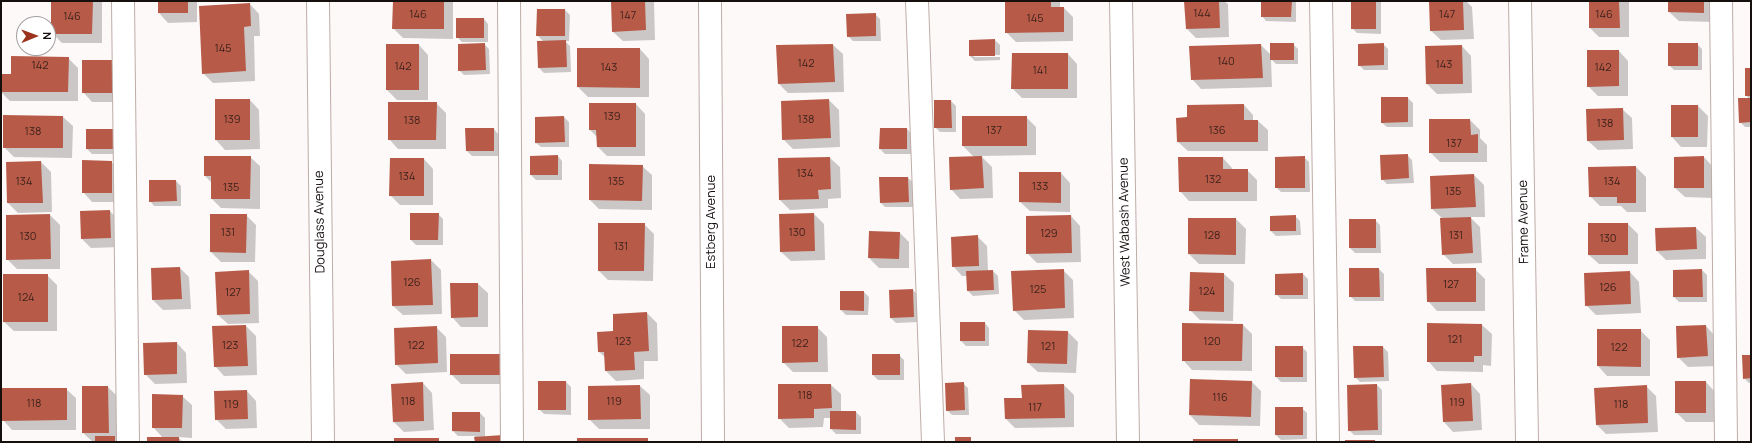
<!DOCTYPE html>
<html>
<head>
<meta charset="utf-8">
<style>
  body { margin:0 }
  #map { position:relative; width:1752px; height:443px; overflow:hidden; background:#fdf9f8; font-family:Manrope,sans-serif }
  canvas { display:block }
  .frame { position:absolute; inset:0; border:2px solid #150f0e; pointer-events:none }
  .north { position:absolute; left:16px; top:16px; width:40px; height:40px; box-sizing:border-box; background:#fff; border:1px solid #a19f9f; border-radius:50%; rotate:89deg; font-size:11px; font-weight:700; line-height:16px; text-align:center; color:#150f0e }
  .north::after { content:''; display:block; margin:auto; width:14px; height:18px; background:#9b321c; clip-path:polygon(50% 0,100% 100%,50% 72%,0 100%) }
</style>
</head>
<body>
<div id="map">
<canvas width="1752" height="443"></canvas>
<div class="frame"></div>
<div class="north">N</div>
</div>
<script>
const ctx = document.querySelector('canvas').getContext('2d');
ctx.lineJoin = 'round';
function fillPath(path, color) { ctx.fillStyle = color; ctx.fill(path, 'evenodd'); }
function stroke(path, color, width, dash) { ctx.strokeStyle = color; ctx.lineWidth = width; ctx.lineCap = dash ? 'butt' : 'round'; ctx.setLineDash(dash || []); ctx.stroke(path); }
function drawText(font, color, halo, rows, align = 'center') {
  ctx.font = font + ' Manrope,sans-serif'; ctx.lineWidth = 3; ctx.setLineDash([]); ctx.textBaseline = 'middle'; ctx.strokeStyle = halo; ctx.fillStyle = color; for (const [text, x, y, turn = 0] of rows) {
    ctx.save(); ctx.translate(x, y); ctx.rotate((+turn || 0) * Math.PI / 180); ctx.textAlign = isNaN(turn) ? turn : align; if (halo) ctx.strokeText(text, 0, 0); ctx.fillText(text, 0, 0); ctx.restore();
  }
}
const shadow = new Path2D(`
  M52 1H102V43H62L52 33Z
  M159 1H197V22L168 23 159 13Z
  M394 1H453V39L403 38 393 28Z
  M612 1H654L655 40 623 41 613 32Z
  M1006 1H1060V8H1064L1073 17V41L1016 42 1006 32Z
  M1185 1H1224L1228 4 1229 37 1196 38 1187 29Z
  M1262 1H1296V22L1266 21 1262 16Z
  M1352 1H1381V34L1357 33 1352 28Z
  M1430 1H1466L1472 7 1474 39 1441 40 1431 31Z
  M1590 1H1627L1629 2V37H1599L1590 28Z
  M1669 1H1713V22L1679 21 1669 12Z
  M250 4 259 14 260 36H254L255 81 213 83 203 73Z
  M565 10 570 15 569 41H565L570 46 571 72 544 73 539 68 544 42 537 35Z
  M875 14 880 19 881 41H853L848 36Z
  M484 19 488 24V42H462L457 37Z
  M995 40 1000 45V55H974V57H1000V60L975 61 970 56Z
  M484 44 489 49 490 74 464 75 459 70Z
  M1293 44 1298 49V64H1276L1271 59 1272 87 1201 89 1192 79 1261 45 1271 55Z
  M1383 44 1388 49V70H1364L1359 65Z
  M1697 44 1702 49V70H1674L1669 65Z
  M419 45 428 55V100H397L387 90Z
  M833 45 843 54 844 92 788 93 779 84Z
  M1462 46 1471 56 1472 93 1437 94 1427 84Z
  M640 49 649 59V97H588L578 87Z
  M1619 51 1628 61V96H1598L1588 86Z
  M1068 54 1077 64V98H1022L1012 88Z
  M68 58 78 68V101H10L1 92V75H12Z
  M83 61H112L122 71V102H92L83 92Z
  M1751 69V127H1745L1740 122 1749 99 1746 95Z
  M1408 98 1413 103V127H1387L1382 123Z
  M250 100 259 110 260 149 225 150 216 140Z
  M829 100 839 110 840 147 793 149 783 139Z
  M951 101 956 106V132H940L935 127Z
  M436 103 446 113V149H398L389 139Z
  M636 104 645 114V156H607L598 147V138L590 130Z
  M1244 105 1253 115V121H1258L1268 130V151H1188L1178 142 1188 118Z
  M1698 106 1708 116 1707 147H1681L1672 137Z
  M1622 109 1632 118 1633 149 1598 150 1588 141Z
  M63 117 73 126 72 158 14 157 4 147Z
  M564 117 569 122V147H541L536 143Z
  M1026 117 1036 127V155L981 156 992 167 993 198 960 199 951 189 974 157 963 146Z
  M1470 120 1480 130V138L1487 145V162H1440L1430 152Z
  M494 129 498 134 499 156H472L467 151Z
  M907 129 912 134V154H885L880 149Z
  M112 130 117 135 118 154H92L87 149Z
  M1407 155 1412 160 1414 183 1387 184 1382 179Z
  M558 156 562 161V180H536L531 175Z
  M250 157 260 166V209L221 208 212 199V183L205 176Z
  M1304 157 1309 162 1310 192H1281L1276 187Z
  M1704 157 1713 167V198L1685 197 1675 188Z
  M830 158 840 167 841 198 828 199V208L790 210 780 200 779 159Z
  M1223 158 1232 168V170H1247L1257 180V201H1189L1180 191Z
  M424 159 433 169V205H400L390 195Z
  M41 162 51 172 52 212 18 213 8 203Z
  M111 162 121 171V202H92L83 192Z
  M642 166 652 175V210L599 209 590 200Z
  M1636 167 1646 177V212H1627L1621 206H1600L1590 196Z
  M1061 173 1070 183V212L1030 211 1020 202Z
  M1474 175 1484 185 1485 217H1470L1480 227 1482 263 1453 264 1443 254V219L1432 209Z
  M908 178 913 182V207H885L880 202Z
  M176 181 181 186V206H154L150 201Z
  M110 211 119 221 120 247 91 248 82 239Z
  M438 214 443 219V245H416L411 240Z
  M814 214 824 224 825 260 791 261 781 252Z
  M50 215 60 225V269H17L7 259Z
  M246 215 256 225 255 262H221L211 252Z
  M1071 216 1080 226 1081 262 1037 263 1027 253Z
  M1295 216 1300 221 1301 235 1276 236 1271 231Z
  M1236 219 1246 229 1245 264H1199L1189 254Z
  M1375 220 1380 225 1381 253H1355L1350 248Z
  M644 224 654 234 653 281 608 280 599 271Z
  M1628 224 1638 234V264H1599L1589 255Z
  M1696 228 1706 237V259L1666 260 1657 251Z
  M900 233 909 242V268H879L869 258Z
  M977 236 987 246 988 271H993L998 276 999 294 973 296 968 291 967 276H962L953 266Z
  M431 260 441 270 442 314 403 315 393 306Z
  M180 268 189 277 191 309 163 310 153 300Z
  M1350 269H1379L1384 274V301H1355L1350 296Z
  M1475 269 1485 279V311H1437L1428 301Z
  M1063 270 1073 280 1074 318 1024 320 1014 310Z
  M1702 270 1707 275V302H1679L1674 297Z
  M248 271 258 281 259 323 228 324 218 315Z
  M1630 272 1639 282 1641 313 1596 315 1586 305Z
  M1224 274 1234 283 1233 321 1200 320 1190 310Z
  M1303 274 1308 279V299H1281L1276 294Z
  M47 275 57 285V331H14L4 322Z
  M478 284 488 293V327H461L452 317Z
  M913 290 918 295 919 322 896 323 891 318Z
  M864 292 869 297 868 315H846L841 310Z
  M647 313 657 323 658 361H644V379L616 381 606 371V358L599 352 614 332Z
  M985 323 989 328V346H966L961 341Z
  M1428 324 1482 325 1492 334 1491 366 1483 365V372L1437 371 1428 361Z
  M1243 325 1252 334V371L1192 370 1183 360Z
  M246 326 256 336 257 375 224 376 215 366Z
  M1706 326 1715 336 1717 366 1688 367 1678 357Z
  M436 327 446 337 447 372 406 374 396 364Z
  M817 327 827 337 828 372H793L783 362Z
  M1598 330H1640L1650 340V376H1607L1598 366Z
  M1068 332 1078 342 1076 373 1038 372 1028 363Z
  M177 343 186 353 187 383 155 384 145 374Z
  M1302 347 1307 352V382H1281L1276 377Z
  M1383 347 1388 352 1389 381 1360 382 1355 377Z
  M499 355 509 365V384H461L451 374Z
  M899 355 904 360V380H878L873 375Z
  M1751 356V383H1749L1744 378Z
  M566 382 571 387V415L544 414 539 409Z
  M1252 382 1261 391 1260 426 1199 425 1190 415Z
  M1706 382 1715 392V422H1686L1676 412Z
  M423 383 432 393 434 430 404 432 394 422Z
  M963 383 968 388 969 415H952L947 410Z
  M1471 384 1480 394 1482 430 1453 432 1444 422Z
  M831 385 841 394V412H856L861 417V434H836L831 429V418H824L823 427 789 428 779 418Z
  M1064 385 1074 395V427L1015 428 1006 419 1023 399Z
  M1377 385 1382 390V435H1354L1349 430Z
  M640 386 650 395V429H599L589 419Z
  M1646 386 1656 396 1658 432 1606 434 1597 425Z
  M108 387 118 397 119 442H93L83 433Z
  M66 389 76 398V430H12L3 420Z
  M247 391 256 401 257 428 226 429 216 419Z
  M182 396 192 405V438L178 437 183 442H148L163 438 153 427Z
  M1302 408 1307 413V439L1281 440 1276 435Z
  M480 413 485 418V437L476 442 475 436H458L453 431Z`);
const building = new Path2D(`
  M51 1H93L92 34H51Z
  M158 1H188V13H158Z
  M393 1H444V29H392Z
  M611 1H645L646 30 612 32Z
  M1005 1H1051V7H1064V32L1005 33Z
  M1184 1H1219L1220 28 1186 29Z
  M1261 1H1292L1291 17H1261Z
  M1351 1H1376V29H1351Z
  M1429 1H1463L1464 30 1430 31Z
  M1589 1H1619L1620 28H1589Z
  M1668 1H1704V13L1668 12Z
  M250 3 251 26 244 27 246 71 202 74 199 6Z
  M537 9H565V36H536Z
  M876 13V36L847 37 846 14Z
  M456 18H484V38H456Z
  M995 39V56H969V40Z
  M566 40 567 67 538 68 537 41Z
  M485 43 486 70 458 71V44Z
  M1270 43H1294V60H1270Z
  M1384 43V65L1358 66V44Z
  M1668 43H1698V66H1668Z
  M386 44H419V90H386Z
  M833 44 835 82 778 84 776 45Z
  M1261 44 1263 78 1191 80 1189 46Z
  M1462 45 1463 84H1426L1425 46Z
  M577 48H640V88L577 87Z
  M1587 50H1619V86L1587 87Z
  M1012 53H1068V89H1011Z
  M11 56 69 57 68 92H1V74H11Z
  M82 60H112L113 93H82Z
  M1745 68H1751V96H1745Z
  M1381 97H1408V122L1381 123Z
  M1738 98H1751V122L1739 123Z
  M215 99H250V140H215Z
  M829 99 831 138 782 140 781 101Z
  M934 100H951L952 128H934Z
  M388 102H437L436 140H388Z
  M589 103H636V147H597L596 130H589Z
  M1244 104V120H1258V142H1177L1176 118 1187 117V105Z
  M1671 105H1698V137H1671Z
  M1623 108 1624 140 1587 141 1586 109Z
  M3 115 63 116V148H3Z
  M564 116 565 142 535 143V117Z
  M962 116H1027V146H962Z
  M1429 119H1470L1471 135 1478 134V153H1429Z
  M465 128H494V151H466Z
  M880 128H907V149H879Z
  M86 129H113V149H86Z
  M1408 154 1409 178 1381 180 1380 155Z
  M558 155V175H530V156Z
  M204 156H251L250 199H211V176H204Z
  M982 156 984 188 950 190 949 157Z
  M1305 156V188H1275V157Z
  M1704 156V188H1674V157Z
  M830 157 831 189 818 190 819 199 779 200 778 158Z
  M1178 157H1223V169H1248V192H1179Z
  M390 158H424V196H389Z
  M82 160 112 161V193H82Z
  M41 161 43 203H7L6 162Z
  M589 164 643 165 642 201 589 200Z
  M1636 166V203H1617V197H1589L1588 167Z
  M1019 172H1061V203L1019 202Z
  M1474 174 1476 207 1431 209 1430 176Z
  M879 177H908L909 202 880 203Z
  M149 180H176L177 201 149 202Z
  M110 210 111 238 81 239 80 211Z
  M410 213H439L438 240H410Z
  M814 213 815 251 780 252 779 214Z
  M50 214 51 259 6 260V215Z
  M210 214H247L246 253 210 252Z
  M1071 215 1072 253 1026 254V216Z
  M1296 215V231H1270V216Z
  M1471 217 1473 253 1442 255 1440 218Z
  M1188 218H1236V255L1188 254Z
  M1349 219H1376V248H1349Z
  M598 223H645L644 271H598Z
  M1588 223H1628V255H1588Z
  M1696 227 1697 249 1656 251 1655 228Z
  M869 231 900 232 899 259 868 258Z
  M978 235 979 266 952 267 951 237Z
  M431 259 433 305 392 306 391 261Z
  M180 267 182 299 152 300 151 268Z
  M1349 268H1379L1380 297H1349Z
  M1426 268H1476V302H1427Z
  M1064 269 1065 308 1013 311 1011 271Z
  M1702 269 1703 297H1673V270Z
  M249 270 250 314 217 315 215 272Z
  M993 270 994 290 967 291 966 271Z
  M1630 271 1631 304 1585 306 1584 273Z
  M1190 272 1224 273V312L1189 311Z
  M1303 273V295H1275V274Z
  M3 274H48V322H3Z
  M450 283H478V317L451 318Z
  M913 289 914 317 890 318 889 290Z
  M840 291H864V311L840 310Z
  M647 312 649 351 634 352 635 370 605 371 604 352H598L597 332 613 331V314Z
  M960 322H985V341H960Z
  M1182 323 1243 324 1242 361H1182Z
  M1427 323 1482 324V356H1474V362H1427Z
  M246 325 248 366 214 367 212 326Z
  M1706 325 1708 356 1677 358 1676 326Z
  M437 326 438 363 395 365 394 328Z
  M782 326H818V362L782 363Z
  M1597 329H1641V367L1597 366Z
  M1028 330 1068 331 1067 364 1027 363Z
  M177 342V374L144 375 143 343Z
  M1275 346H1303V377H1275Z
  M1353 346H1383L1384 377 1354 378Z
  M450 354H500V375H450Z
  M872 354H900V375H872Z
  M1742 355H1751V378L1743 379Z
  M1190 379 1252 381 1251 417 1189 415Z
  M538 381H566V410H538Z
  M1675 381H1706V413H1675Z
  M423 382 424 421 393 422 391 384Z
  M964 382 965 410 946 411 945 383Z
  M1471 383 1473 421 1443 422 1441 385Z
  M778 384H831L832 408 814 409V418L778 419Z
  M1064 384 1065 418 1005 419 1004 398H1022L1021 385Z
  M1377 384 1378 430 1348 431 1347 385Z
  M640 385 641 419 588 420V386Z
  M1647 385 1648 423 1596 425 1594 388Z
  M82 386H108L109 433H82Z
  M1 388H67V420L2 421Z
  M247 390 248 419 215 420 214 391Z
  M152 394 183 395 182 428H152Z
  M1275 407H1303V435H1275Z
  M830 411H856V430L830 429Z
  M452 412H480V432L452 431Z
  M503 435 504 442H475L474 437Z
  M95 436H115V442H95Z
  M147 437H179V442H147Z
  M955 437H971V442H955Z
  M394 438H439V442H394Z
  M577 438H648V442H577Z
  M1193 439H1238V442H1193Z
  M1345 440H1375V442H1345Z`);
const minor = new Path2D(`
  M123 1 128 442
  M318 1 323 442
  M509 1 512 442
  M710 1 713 442
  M917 1 933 442
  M1121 1 1128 442
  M1321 1 1328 442
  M1520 1 1527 442
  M1721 1 1726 442`);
const numberNames = [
  ["144",1202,14],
  ["146",418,15],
  ["147",1447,15],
  ["146",1604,15],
  ["147",628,16],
  ["146",72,17],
  ["145",1035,19],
  ["145",223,49],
  ["140",1226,62],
  ["142",806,64],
  ["143",1444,65],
  ["142",40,66],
  ["142",403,67],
  ["143",609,68],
  ["142",1603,68],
  ["141",1040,71],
  ["139",612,117],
  ["139",232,120],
  ["138",806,120],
  ["138",412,121],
  ["138",1605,124],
  ["137",994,131],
  ["136",1217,131],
  ["138",33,132],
  ["137",1454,144],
  ["134",805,174],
  ["134",407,177],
  ["132",1213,180],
  ["134",24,182],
  ["135",616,182],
  ["134",1612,182],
  ["133",1040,187],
  ["135",231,188],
  ["135",1453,192],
  ["131",228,233],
  ["130",797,233],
  ["129",1049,234],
  ["128",1212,236],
  ["131",1456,236],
  ["130",28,237],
  ["130",1608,239],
  ["131",621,247],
  ["126",412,283],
  ["127",1451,285],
  ["126",1608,288],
  ["125",1038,290],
  ["124",1207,292],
  ["127",233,293],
  ["124",26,298],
  ["121",1455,340],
  ["123",623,342],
  ["120",1212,342],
  ["122",800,344],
  ["123",230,346],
  ["122",416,346],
  ["121",1048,347],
  ["122",1619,348],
  ["118",805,396],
  ["116",1220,398],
  ["118",408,402],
  ["119",614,402],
  ["119",1457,403],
  ["118",34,404],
  ["119",231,405],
  ["118",1621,405],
  ["117",1035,408]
];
const streetNames = [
  ["Douglass Avenue",320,222,-91],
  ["Estberg Avenue",711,222,-90],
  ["West Wabash Avenue",1125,222,-91],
  ["Frame Avenue",1524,222,-91]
];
fillPath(shadow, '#0003');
fillPath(building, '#b75b48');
stroke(minor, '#beaca8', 24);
stroke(minor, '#fff', 22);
drawText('11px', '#3e221c', null, numberNames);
drawText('13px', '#150f0e', '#fff', streetNames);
</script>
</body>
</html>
